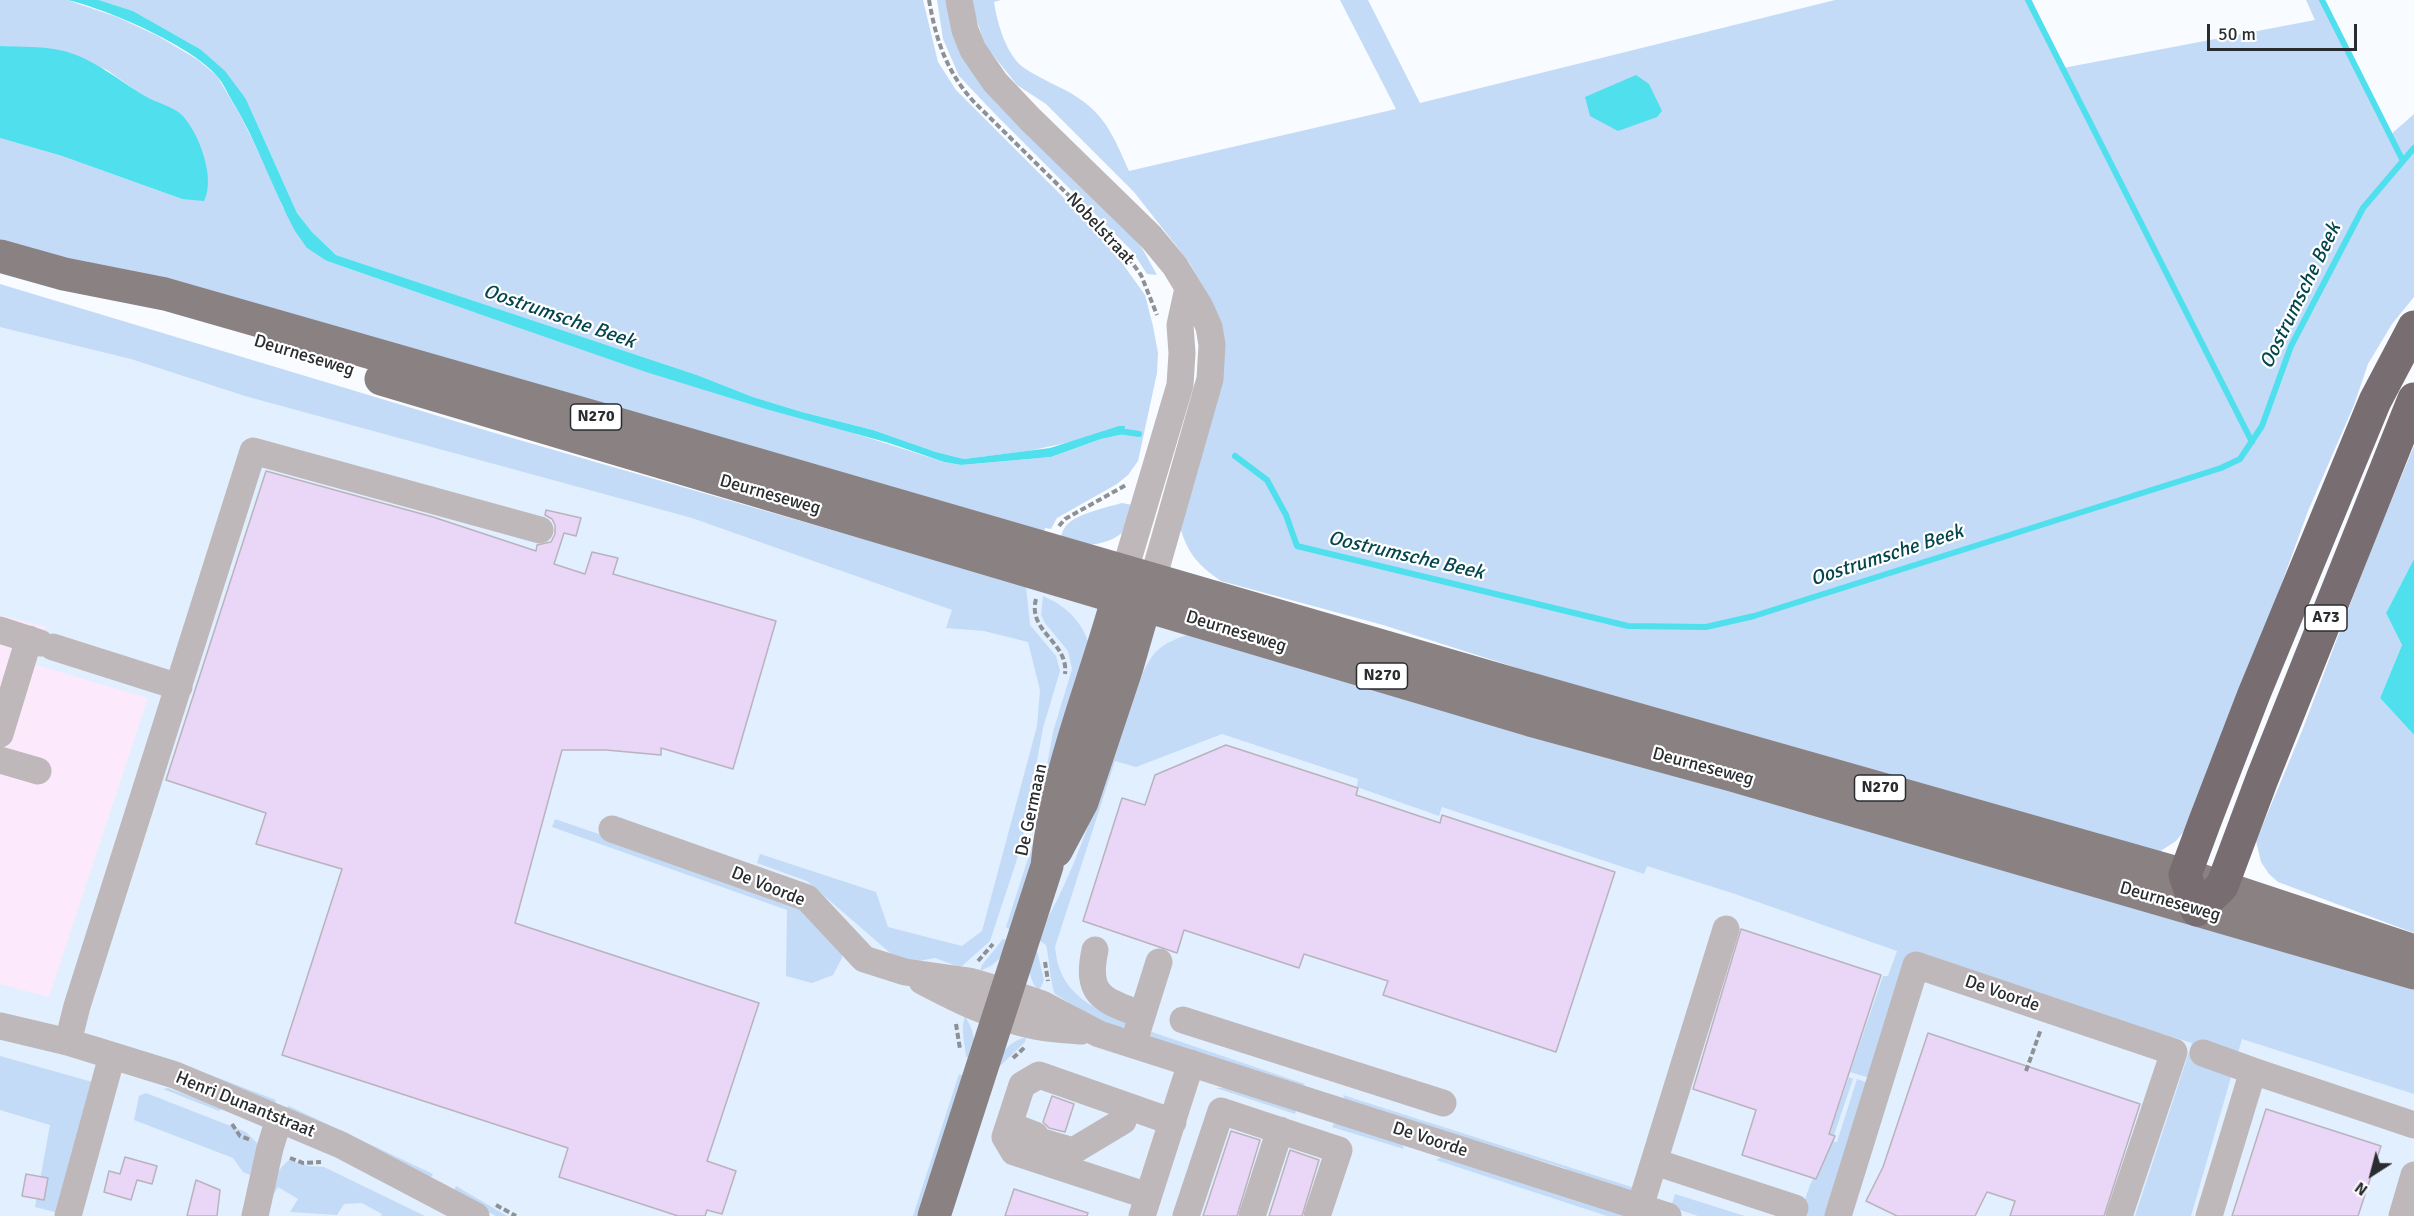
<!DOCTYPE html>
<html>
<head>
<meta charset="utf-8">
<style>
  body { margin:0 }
  #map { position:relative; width:2414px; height:1216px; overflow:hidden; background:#f8fbff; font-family:Signika,sans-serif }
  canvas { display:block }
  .north { position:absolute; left:2342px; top:1144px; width:60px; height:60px; -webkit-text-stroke:4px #fff; paint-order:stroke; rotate:216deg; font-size:16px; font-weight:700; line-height:24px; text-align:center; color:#2a2d30 }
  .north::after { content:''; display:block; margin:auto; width:21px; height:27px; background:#2a2d30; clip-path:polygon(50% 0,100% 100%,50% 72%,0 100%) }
  .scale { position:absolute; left:2207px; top:24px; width:150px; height:27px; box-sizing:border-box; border:3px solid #2a2d30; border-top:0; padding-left:8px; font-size:18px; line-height:21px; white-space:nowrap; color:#2a2d30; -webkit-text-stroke:4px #fff; paint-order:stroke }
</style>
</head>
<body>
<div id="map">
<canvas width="2414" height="1216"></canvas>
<div class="north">N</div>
<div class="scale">50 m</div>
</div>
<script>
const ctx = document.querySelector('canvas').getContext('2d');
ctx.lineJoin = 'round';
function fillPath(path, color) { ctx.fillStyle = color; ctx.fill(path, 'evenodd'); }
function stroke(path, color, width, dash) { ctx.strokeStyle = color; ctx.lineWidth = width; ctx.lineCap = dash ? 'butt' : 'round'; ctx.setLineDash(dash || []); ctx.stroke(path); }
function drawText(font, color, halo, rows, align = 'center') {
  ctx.font = font + ' Signika,sans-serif'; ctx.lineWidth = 4.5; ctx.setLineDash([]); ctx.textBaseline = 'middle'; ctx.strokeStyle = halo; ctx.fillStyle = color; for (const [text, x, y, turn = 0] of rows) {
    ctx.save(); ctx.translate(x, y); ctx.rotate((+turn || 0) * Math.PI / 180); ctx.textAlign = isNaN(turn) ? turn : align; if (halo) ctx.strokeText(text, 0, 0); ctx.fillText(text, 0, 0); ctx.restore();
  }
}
const built = new Path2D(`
  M0 294 1513 726 2414 1045V1216H0Z`);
const education = new Path2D(`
  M0 615 46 627 36 665 148 698 49 997 0 984Z`);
const green = new Path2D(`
  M0 0H67L117 17 158 36 198 60 217 76 240 115 265 165 283 208 327 261 462 308 944 462 961 465 1051 457 1101 439 1124 434 1075 441 1028 451 964 459 936 452 873 430 802 412 753 397 697 375 336 255 312 232 297 213 246 99 200 49 133 11 99 0H923L938 62 956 90 1105 239 1145 295 1153 326 1158 353 1157 373 1138 461 1128 475 1117 484 1057 518 1051 529 1045 528 1043 536 0 244V138L62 156 182 199 145 97 107 70 63 51 0 46Z
  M937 0H946C954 39 964 62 989 94L1137 239 1157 275 1147 274 1132 251 996 115 959 76 943 39Z
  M970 0H1001L994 2C997 22 1006 55 1024 68 1043 81 1066 88 1084 102 1108 120 1117 144 1129 171L1396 109 1340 0H1368L1420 103 1835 0H2032L2063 68 2315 20 2306 0H2324L2389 136 2414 114V297L2392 324 2368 364 2354 405 2308 511 2198 814 2176 841 2156 854 1558 681 1383 625 1221 581C1198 565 1188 554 1180 527L1210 299 1189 262 1134 192 1046 104 1017 85 985 45Z
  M0 284 488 431 1026 586 1030 625 1056 656 1060 671 1043 728 1021 847 990 941 962 966H957L935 958 912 962 896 958 807 881 757 863 760 854 876 892 888 927 962 946 982 931 1037 726 1040 690 1028 642 984 631 946 628 952 610 692 518 245 396 131 359 0 327Z
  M2414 446V559L2386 613 2402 645 2380 698 2414 735V933L2278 882 2269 874 2261 862 2256 841 2302 731 2370 552Z
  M1122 503 1138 506C1135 511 1134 519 1130 524 1114 548 1082 546 1058 544 1060 539 1062 532 1065 527 1074 514 1108 507 1122 503Z
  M1043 596C1066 606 1081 620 1089 644L1014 933 1006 927 1033 843 1053 732 1072 669 1068 651 1045 623 1041 615Z
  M1198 632 2414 983V1094L2242 1039 2191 1216H2135L2192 1043 1923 961 1873 1079 1850 1072 1883 976H1888L1897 951 1735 894 1647 866 1644 874 1442 807 1439 816 1357 787 1358 779 1222 734 1136 767 1115 761 1055 947C1056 954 1057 963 1060 970 1071 1000 1105 1014 1132 1025L1114 1030 1055 994C1051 988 1049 956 1046 945L1036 938C1078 871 1097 795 1125 722 1133 701 1140 673 1153 655 1163 642 1183 636 1198 632Z
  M555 819 787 899 812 915 841 946 842 958 833 975 812 983 786 976 787 910 552 827Z
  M1003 939 1011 941C1003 956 996 965 980 971L982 965Z
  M1034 948 1037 951 1044 980 1039 991C1028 980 1027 962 1034 948Z
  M965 1016C974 1031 976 1041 973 1059L966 1057C965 1042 960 1030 965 1016Z
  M1149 1031 1305 1084 1300 1088 1151 1041 1147 1033Z
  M92 1035 169 1059 276 1100 274 1105 97 1041Z
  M1026 1037 1025 1042 998 1068C1000 1051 1010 1042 1026 1037Z
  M0 1056 96 1083 59 1213 35 1207 50 1125 0 1110Z
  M959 1074 968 1078 923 1216H913Z
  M1849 1077 1853 1079 1834 1135 1829 1134Z
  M1857 1079 1871 1084 1827 1216H1799L1810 1185 1832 1141 1837 1142Z
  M1233 1087 1297 1108 1295 1114 1216 1088Z
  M168 1088 223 1108 219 1111 163 1089Z
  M146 1093 246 1132 259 1145 250 1175 243 1172 233 1158 134 1120 139 1096Z
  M1343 1095 1644 1191 1641 1198 1565 1175 1567 1169 1552 1164 1346 1104Z
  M289 1106 433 1174 430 1179 284 1109Z
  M1336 1121 1401 1142 1404 1149 1332 1127Z
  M1445 1155 1632 1216H1607L1436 1160Z
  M289 1160 308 1166 324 1167 425 1216H381L382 1214 362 1203 344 1204 337 1215 290 1212 298 1199 278 1187 270 1200C273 1182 275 1172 289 1160Z
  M456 1186 507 1216H496L453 1192Z
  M1675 1194 1745 1216H1698L1671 1207Z`);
const water = new Path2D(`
  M67 0H99L133 11 200 49 225 71 246 99 297 213 312 232 336 255 697 375 753 397 802 412 873 430 936 452 964 459 1050 448 1119 426H1125L1124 434 1101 439 1051 457 961 465 944 462 889 443 766 409 646 372 327 261 307 248 295 231C272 188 257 141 231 99 227 92 223 83 217 76 192 46 105 8 67 0Z
  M0 46C21 47 44 46 64 51 96 60 118 80 145 96 156 103 173 106 182 115 199 133 216 178 204 201L182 199 62 156 0 138Z
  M1636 75 1649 84 1662 111 1657 117 1618 131 1590 116 1585 97Z
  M2414 559V735L2380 698 2402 645 2386 613Z`);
const stream = new Path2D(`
  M2028 0 2252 442
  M2322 0 2403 161
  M1119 431 1139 434
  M1235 456 1267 480 1286 515 1297 546 1628 626 1706 627 1754 616 2221 468 2240 459 2262 426 2291 346 2363 208 2414 148`);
const building = new Path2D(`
  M266 471 433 517 536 551 537 545 551 542 555 534V525L552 519 545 515 546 510 581 518 576 536 564 533 554 564 585 574 592 552 618 558 613 574 776 621 733 769 661 748V755L606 750H562L515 923 759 1003 707 1161 736 1171 722 1214 707 1210 705 1216H678L559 1177 568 1148 282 1055 342 869 256 844 266 813 166 780Z
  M1226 745 1358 788 1356 795 1440 823 1442 815 1615 872 1556 1052 1383 995 1388 981 1304 954 1299 968 1184 930 1177 953 1083 921 1122 798 1145 805 1155 775Z
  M1741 929 1881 975 1829 1134 1835 1136 1816 1179 1742 1155 1756 1110 1693 1089Z
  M1928 1033 2140 1104 2104 1216H2010L2015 1201 1987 1192 1975 1216H1897L1866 1201 1883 1167Z
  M1052 1096 1074 1104 1065 1132 1049 1128 1043 1122Z
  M2266 1109 2381 1146 2358 1216H2232Z
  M1231 1131 1260 1140 1237 1216H1203Z
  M1290 1150 1319 1160 1302 1216H1269Z
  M125 1157 157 1166 152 1184 137 1180 131 1200 104 1192 109 1171 120 1174Z
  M26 1174 48 1178 44 1200 22 1196Z
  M196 1180 220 1190 217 1216H187Z
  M1014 1189 1088 1213 1087 1216H1005Z`);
const path = new Path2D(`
  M929 0C936 40 946 71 974 102L1119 245 1141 275 1157 315
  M1059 526 1065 519 1126 485
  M1036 599C1027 632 1069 642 1065 674
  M978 961 993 944
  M1045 962 1048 981
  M956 1024 960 1049
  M1013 1058 1025 1047
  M2026 1071 2041 1029
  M232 1124 240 1136 251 1140
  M290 1158 303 1163 321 1162
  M496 1205 516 1216`);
const minor = new Path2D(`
  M959 0 965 30 973 50 995 82 1030 119 1151 237 1175 266 1200 307 1209 327 1212 345 1210 379 1153 579
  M1125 570 1180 385 1182 353 1180 325 1188 288
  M0 630 40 643
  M53 647 179 687
  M0 734 29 639
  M0 760 38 771
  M612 829 807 898 864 959 905 972 969 981 1007 992 1042 1004 1099 1034 1668 1216
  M1095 950C1085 997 1104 1000 1142 1015
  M922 981C958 1000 994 1018 1035 1026 1050 1029 1066 1030 1081 1031
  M1183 1020 1443 1103
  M0 1026 68 1042 175 1075 341 1145 476 1216
  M1137 1032 1159 962
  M68 1042 77 1006 253 451 540 530
  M2203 1053 2253 1071
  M1009 1125 1035 1135 1039 1141 1073 1151 1123 1121 1127 1106
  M1655 1162 1795 1208
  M1148 1196 1014 1152 1005 1137 1022 1085 1039 1075 1173 1122
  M1640 1207 1726 929
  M68 1216 112 1056
  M255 1216 270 1148 279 1119
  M1142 1216 1191 1063
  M1186 1216 1221 1111 1339 1150 1317 1216
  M1252 1216 1280 1130
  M1838 1216 1916 965 2174 1052 2119 1216
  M2209 1216 2253 1071 2414 1125
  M2402 1216 2414 1175`);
const major = new Path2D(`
  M0 256 64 274 165 294 598 418 1503 681 2185 875 2414 951
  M381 379 1530 720 1732 775 2414 973
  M1056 851 1082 802 1127 667 1151 584
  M934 1216 1047 866C1056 766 1099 674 1123 578`);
const highway = new Path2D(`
  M2414 327 2375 401 2254 694 2205 821 2185 875 2197 910 2222 886 2262 779 2414 399`);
const shields = [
  [596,417,51],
  [2326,618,42],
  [1382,676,51],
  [1880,788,51]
];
const shieldNames = [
  ["N270",596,417],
  ["A73",2326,618],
  ["N270",1382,676],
  ["N270",1880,788]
];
const streetNames = [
  ["Nobelstraat",1100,229,47],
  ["Deurneseweg",304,356,17],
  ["Deurneseweg",770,495,16],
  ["Deurneseweg",1236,632,17],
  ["Deurneseweg",1703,767,15],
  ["De Germaan",1032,810,-78],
  ["De Voorde",768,887,22],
  ["Deurneseweg",2170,902,16],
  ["De Voorde",2002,994,19],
  ["Henri Dunantstraat",245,1105,22],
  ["De Voorde",1430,1140,18]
];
const waterNames = [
  ["Oostrumsche Beek",2301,296,-64],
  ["Oostrumsche Beek",559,317,19],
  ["Oostrumsche Beek",1406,556,13],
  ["Oostrumsche Beek",1887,556,-18]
];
fillPath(built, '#e2effe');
fillPath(education, '#fceafc');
fillPath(green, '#c3dbf6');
fillPath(water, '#50dfed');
stroke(stream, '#50dfed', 6);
fillPath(building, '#ead6f6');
stroke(building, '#b9b3bd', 1.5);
stroke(path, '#8d9094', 4, [6, 3]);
stroke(minor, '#beb8ba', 27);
stroke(major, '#8a8183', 33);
stroke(highway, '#786d70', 33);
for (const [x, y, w] of shields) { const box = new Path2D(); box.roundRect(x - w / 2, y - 13, w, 26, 4.5); ctx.fillStyle = '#fff'; ctx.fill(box); stroke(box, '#2a2d30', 1.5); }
drawText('bold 16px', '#2a2d30', null, shieldNames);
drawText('18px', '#2a2d30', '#fff', streetNames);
drawText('italic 20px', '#03464c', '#fff', waterNames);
</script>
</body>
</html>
